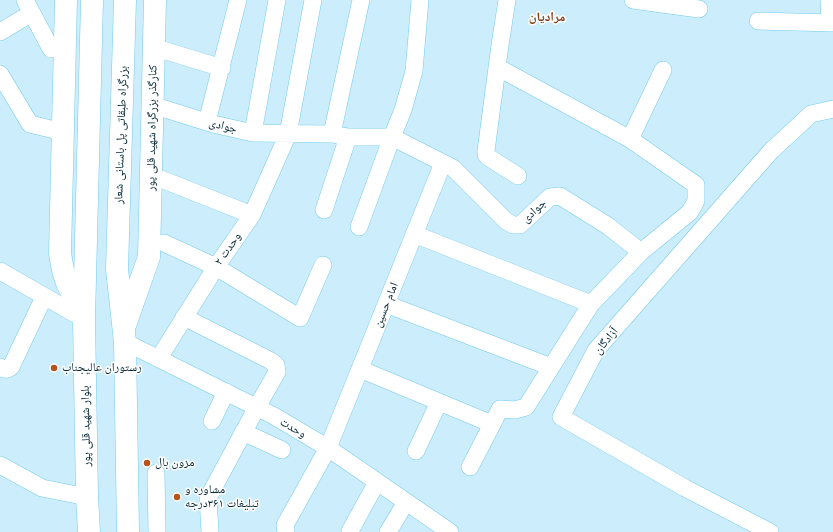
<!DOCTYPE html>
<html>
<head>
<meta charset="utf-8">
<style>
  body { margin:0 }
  canvas { display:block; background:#ccedfb }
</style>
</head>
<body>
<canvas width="833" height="532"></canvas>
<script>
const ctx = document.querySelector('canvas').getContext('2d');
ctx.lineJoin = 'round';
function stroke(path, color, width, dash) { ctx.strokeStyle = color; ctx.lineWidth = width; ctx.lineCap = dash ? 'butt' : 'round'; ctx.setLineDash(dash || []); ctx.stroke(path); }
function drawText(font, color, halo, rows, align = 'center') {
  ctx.font = font + ' "PT Serif","Noto Naskh Arabic",serif'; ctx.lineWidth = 3; ctx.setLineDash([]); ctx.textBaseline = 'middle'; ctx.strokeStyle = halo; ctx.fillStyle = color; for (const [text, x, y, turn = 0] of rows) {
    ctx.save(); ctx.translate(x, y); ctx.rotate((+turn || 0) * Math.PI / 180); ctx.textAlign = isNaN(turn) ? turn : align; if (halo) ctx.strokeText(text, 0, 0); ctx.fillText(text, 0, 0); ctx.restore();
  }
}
const street = new Path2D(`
  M25 0 51 49
  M507 0 500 45 486 151V155L488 157 518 176
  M633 0 699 9
  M829 0 830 23
  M758 21 833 23
  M0 32 32 13
  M163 50 222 68
  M0 74 30 124 63 132
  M152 105 213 124 253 133 332 134 348 137H392L403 110 414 71 420 0
  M207 122 238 0
  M253 133 277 0
  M332 134 361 0
  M630 139 663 70
  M161 179 252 215
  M324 210 348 137
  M359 227 392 137 453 168 506 221 513 225H520L550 197 560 196 608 226 641 252
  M414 234 591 304
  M164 243 216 267 300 318 323 265
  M0 271 84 319
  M386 304 551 367
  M184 317 271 361 276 365 277 372 257 407 208 498 210 532
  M125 342 274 416 328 448 450 532
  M159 358 216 267 252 215 288 134 313 0
  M0 367C5 370 7 370 11 367L44 297
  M360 369 492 424
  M212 421 226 392
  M243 432 282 450
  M416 451 439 402
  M0 465 42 488 87 497
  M470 467 500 409 515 410 526 407 591 304 641 252 690 212 696 201V185L630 139 497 67
  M156 473 157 532
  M350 531 377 482
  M286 532 285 525 328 448 443 163
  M388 532 406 502
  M770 532 685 488 561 417 596 350 771 151 811 114 833 109`);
const primary = new Path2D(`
  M66 0 60 253C64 281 67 287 84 309
  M124 328 149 257 155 0`);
const highway = new Path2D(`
  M125 0 117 269 125 342 128 532
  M89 532 87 497 84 319 92 0`);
const markers = [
  [54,368,4,"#b7541b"],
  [147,463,4,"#b7541b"],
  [177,497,4,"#b7541b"]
];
const streetNames = [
  ["جوادی",223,126,14],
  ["کنارگذر بزرگراه شهید قلی پور",152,128,-89],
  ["بزرگراه طبقاتی پل باستانی شعار",121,135,-88],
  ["جوادی",534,211,-43],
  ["وحدت ۲",228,249,-55],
  ["امام حسین",386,305,-68],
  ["آزادگان",606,341,-51],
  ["بلوار شهید قلی پور",86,426,-91],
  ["وحدت",293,428,31]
];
const poiNames = [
  ["رستوران عالیجناب",62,368],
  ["مزون بال",155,463],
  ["مشاوره و",185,490],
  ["تبلیغات ۳۶۱درجه",185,504]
];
const neighbourhoodNames = [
  ["مرادیان",547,17]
];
stroke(street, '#73cbee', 18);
stroke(primary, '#73cbee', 23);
stroke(highway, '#73cbee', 23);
stroke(street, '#fff', 17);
stroke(primary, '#fff', 22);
stroke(highway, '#fff', 22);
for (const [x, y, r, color] of markers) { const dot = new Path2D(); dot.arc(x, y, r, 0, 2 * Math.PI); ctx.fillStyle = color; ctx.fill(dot); stroke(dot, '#fff', 1.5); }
drawText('12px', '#002431', '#fff', streetNames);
drawText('12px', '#002431', '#fff', poiNames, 'left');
drawText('bold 13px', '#80401e', '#fff', neighbourhoodNames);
</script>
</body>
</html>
